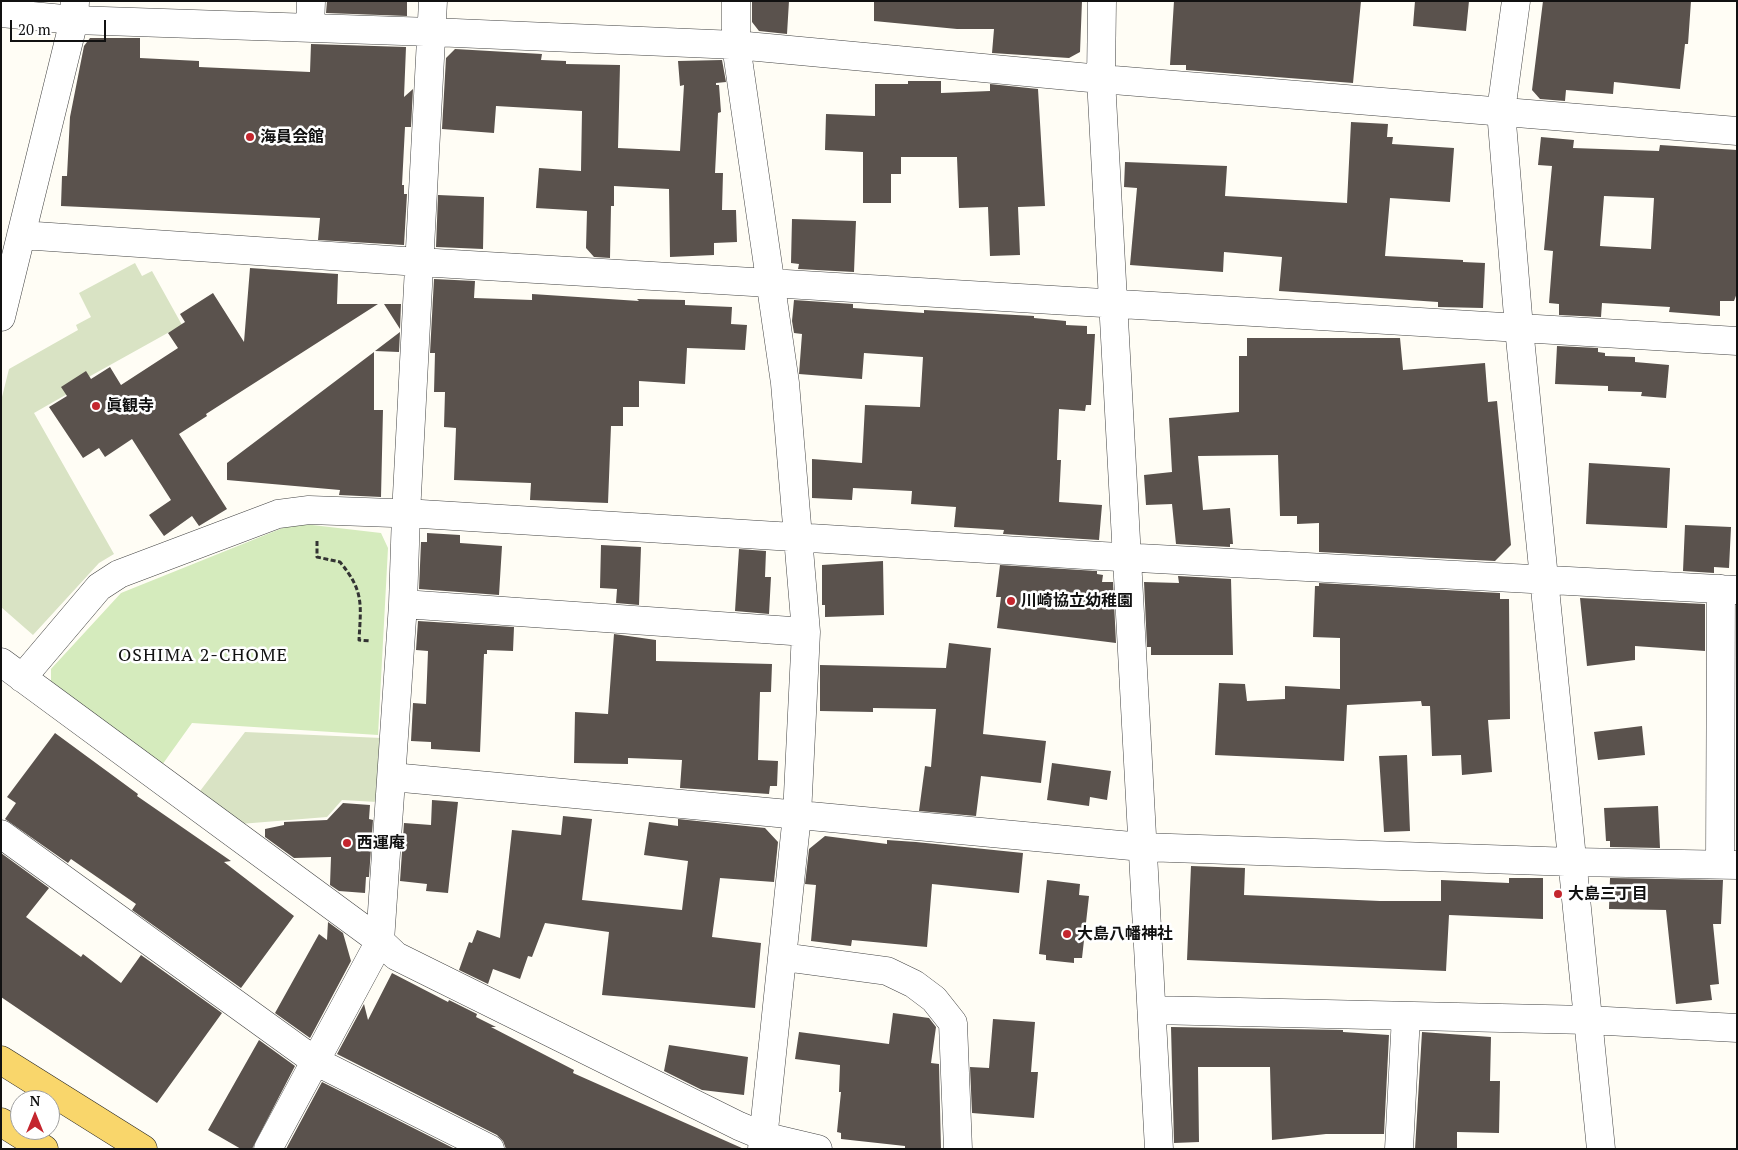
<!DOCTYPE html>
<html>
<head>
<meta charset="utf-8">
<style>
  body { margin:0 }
  #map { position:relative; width:1738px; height:1150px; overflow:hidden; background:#fffdf5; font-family:"PT Serif",serif }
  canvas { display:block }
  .frame { position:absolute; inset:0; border:2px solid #111; pointer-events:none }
  .north { position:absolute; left:10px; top:1090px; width:50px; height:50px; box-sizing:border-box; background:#fff; border:1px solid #a0a0a0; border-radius:50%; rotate:0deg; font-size:14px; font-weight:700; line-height:20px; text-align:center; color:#111 }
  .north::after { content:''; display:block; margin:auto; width:18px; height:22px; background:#c4262e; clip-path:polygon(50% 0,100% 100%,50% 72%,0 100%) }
  .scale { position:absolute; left:10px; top:20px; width:96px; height:22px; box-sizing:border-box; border:2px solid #111; border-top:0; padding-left:6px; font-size:15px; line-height:18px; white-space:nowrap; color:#111; -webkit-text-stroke:4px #fff; paint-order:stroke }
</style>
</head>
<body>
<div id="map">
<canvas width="1738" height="1150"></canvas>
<div class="frame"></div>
<div class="north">N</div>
<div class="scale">20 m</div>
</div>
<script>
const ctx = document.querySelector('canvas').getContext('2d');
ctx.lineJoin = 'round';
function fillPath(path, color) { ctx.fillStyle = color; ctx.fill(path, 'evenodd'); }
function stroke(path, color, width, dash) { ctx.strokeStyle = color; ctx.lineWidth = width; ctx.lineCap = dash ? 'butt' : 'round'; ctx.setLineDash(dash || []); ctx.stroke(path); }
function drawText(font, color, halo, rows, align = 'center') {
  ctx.font = font + ' "PT Serif","Noto Sans JP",serif'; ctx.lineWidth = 5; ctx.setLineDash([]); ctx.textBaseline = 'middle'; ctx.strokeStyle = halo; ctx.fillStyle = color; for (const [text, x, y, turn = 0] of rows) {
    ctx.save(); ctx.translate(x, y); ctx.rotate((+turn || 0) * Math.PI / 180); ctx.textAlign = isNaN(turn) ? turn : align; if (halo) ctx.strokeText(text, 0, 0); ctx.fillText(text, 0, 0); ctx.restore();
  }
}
const green = new Path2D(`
  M295 523 381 533 388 548 378 735 192 723 162 765 51 681V669L121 593Z`);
const cemetery = new Path2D(`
  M135 263 142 276 152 271 182 325 67 389 69 393 34 413 114 554 99 563 33 635 1 607V401L9 369 78 330 76 325 91 317 79 293Z
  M245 732 382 738 377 802 342 800 327 817 240 824 197 795Z`);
const building = new Path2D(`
  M327 1H407V16L326 13Z
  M752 1H789L787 34 759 31 752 22Z
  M874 1H1082L1080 52 1069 58 992 53 994 29H957L874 21Z
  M1174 1H1361L1353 83 1186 70V65H1170Z
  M1415 1H1469L1466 31 1413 26Z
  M1543 1H1691L1688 44H1685L1680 89 1614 82 1613 94 1566 90 1565 101 1540 99 1532 90Z
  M90 38H140V58L199 61V67L310 72 311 44 406 47 404 97 413 89 411 127H405L402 185H404V194H407L404 245 318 240 320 218 61 206 62 176H67L70 117 84 46Z
  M455 49 542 54 541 60 566 61V64L620 65 618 148 680 151 684 85 680 86 678 61 722 60 726 82 716 83V85H719L721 112 718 113 715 173H723L722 210H736L737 242 714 243V255L670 257 669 189 614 186V206H611L610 258 594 257 586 248 587 211 536 208 539 168 581 171 582 111 496 106 494 133 442 129 446 58Z
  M908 81H941V93L990 91V84L1038 89 1045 206 1018 207 1020 255 990 256 988 207 959 208 957 157H901V174H891V203H863V152L825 150 826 114 875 116V84H908Z
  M1351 122 1388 124 1387 137H1393L1392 144 1454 148 1450 202 1390 198 1385 256 1463 260V262L1485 263 1483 308 1438 307V302L1279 291 1282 257 1224 252 1223 272 1130 265 1137 188 1124 187 1125 162 1227 166 1225 196 1347 203Z
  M1541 137 1574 140 1573 148 1659 151 1660 145 1737 150V293L1734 301H1720V316L1669 312 1670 307 1602 303 1601 317 1559 315V304L1549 303 1553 251 1544 250 1552 166 1538 165ZM1604 196 1654 198 1651 249 1600 246Z
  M438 195 484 197 483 249 436 247Z
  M792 219 856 221 854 272 798 269 799 264 791 263Z
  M250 268 338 274 337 304H378L206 414 207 416 179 434 227 509 199 526 192 516 164 536 149 515 171 500 132 439 105 457 99 448 83 458 49 407 67 396 61 387 86 371 91 379 110 367 121 385 178 348 168 333 185 322 180 314 213 293 244 342Z
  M434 279 475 281 474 298 532 300V294L639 301 637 299 685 300V305L732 307 731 324 747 325 745 350 687 348 685 384 639 381V407H623V426H611L608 503 530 500 531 483 454 480 456 428 444 427 445 392H434L435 353H430Z
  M794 300 853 304V308L924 313V310L1034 316V318L1066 321V325L1087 326V334H1095L1091 405H1086L1085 411 1059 409 1057 460H1061L1059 502 1102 505 1099 540 1003 534 1004 530 954 527 956 507 911 504 912 491 853 488 852 500 812 498V459L862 463 865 405 920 407 923 357 864 353 862 379 799 374 802 334 794 333 792 321Z
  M384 304H401L400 329Z
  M400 332 399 352 375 351Z
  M1247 338H1400L1403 370 1485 363 1488 402 1497 401 1511 545 1495 561 1319 552V523L1297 524V516H1280L1278 455 1198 456 1203 510 1230 508 1233 544H1230V547L1176 544 1172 504 1146 505 1144 475 1172 472 1169 418 1239 412V356H1247Z
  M1557 346 1598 348V352L1605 353V356L1635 357V362L1669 365 1666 398 1641 396 1642 392 1608 391V386L1555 384Z
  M374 352V410H383L381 497 339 495 340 490 227 480V463Z
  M1589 463 1670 468 1667 528 1586 524Z
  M1685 525 1731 527 1729 568 1714 567V573L1683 571Z
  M427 533 460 535V543L502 546 499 595 419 589 421 542H427Z
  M601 545 641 547 639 605 616 603 617 589 600 588Z
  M739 549 766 551 765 577H771L769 614 735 611Z
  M883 561 884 615 825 617V605H822V565Z
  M1000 565 1097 571V574L1103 575 1102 582H1113L1116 643 997 628 1001 597H996Z
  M1178 576 1231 579 1233 655H1151V647H1147L1144 582 1179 583Z
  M1319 583 1500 593V599H1509L1510 719 1488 720 1492 772 1462 775 1461 755 1432 756 1430 706H1422L1421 701 1347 705 1344 761 1215 755 1219 683 1245 684 1247 701 1285 699V686L1340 689V638L1313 637 1315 586H1319Z
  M1580 598 1705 604V651L1635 646V660L1587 666Z
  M418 621 514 627 513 651 487 650V654H484L480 752 431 749V742L411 741 413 703 426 704 428 651 416 650Z
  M614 634 656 640V661L772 664 771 692H760L758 760 778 761 777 786H770L769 794 680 788 682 760 628 758V764L574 763 575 712 608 714Z
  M949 643 991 648 983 734 1046 741 1041 783 981 776 976 816 919 811 925 766 931 767 936 709 873 708V712L820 711V665L946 668Z
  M1642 726 1645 755 1598 760 1594 732Z
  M55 733 138 794 137 796 231 861 224 862 294 916 241 988 132 910 136 904 71 859 68 863 5 819 16 803 7 797Z
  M1407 755 1410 831 1384 832 1379 756Z
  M1052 763 1111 771 1107 800 1090 797 1089 806 1047 800Z
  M432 800 458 802 448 893 426 891 427 884 400 881 404 823 431 825Z
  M343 803 370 805 369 819 373 820 369 877H366L365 893 339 891 330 885 331 857 294 858 265 837V829L284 825V822L327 820Z
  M1658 806 1660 848 1610 847V841H1606L1604 808Z
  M563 816 592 819 582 900 682 910 688 861 644 855 649 822 678 826V819L765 828 778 842 774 882 720 878 712 937 761 943 755 1008 602 995 609 932 545 923 532 957 528 956 520 979 493 969 488 984 459 970 469 942 472 943 477 930 500 938 512 830 561 835Z
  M825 836 887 844V840L916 842 1023 853 1019 893 932 884 927 947 852 940 851 946 811 941 816 885 805 884 809 849Z
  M1 853 49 888 26 917 81 957 83 954 121 983 141 955 222 1013 157 1103 1 997Z
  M1191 866 1245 868 1244 895 1380 901H1441V880L1509 883V878H1543V919L1449 915 1446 971 1187 960Z
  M1610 878 1723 880 1721 924H1713L1719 984 1710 985 1712 1000 1676 1004 1666 910 1609 909Z
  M1047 880 1080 884 1079 895 1089 896 1082 958H1074V963L1046 960V955L1039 954Z
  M328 922 343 933 351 961 310 1038 275 1013 319 934 327 940Z
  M392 973 448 1002 449 1000 477 1014 476 1017 496 1027H491L574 1070 573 1073 744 1149H506L503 1141 497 1135 337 1054 364 1004 368 1020Z
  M893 1013 929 1018 936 1027 931 1063 939 1064 941 1149H905V1146L841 1139V1133L837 1132 841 1092H839L840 1065 795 1059 799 1032 889 1044Z
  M993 1019 1035 1022 1031 1072H1038L1034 1118 972 1113 970 1067 989 1068Z
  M1171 1027 1343 1030V1032L1389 1035 1384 1134H1326L1272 1140 1270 1067H1198L1199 1142 1174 1143Z
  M1422 1032 1491 1037 1490 1081H1500L1499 1133 1457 1132V1149H1415Z
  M259 1040 295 1066 252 1149H241L208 1130Z
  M669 1045 748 1057 744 1095 702 1090 664 1071Z
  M322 1082 455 1149H286Z`);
const path = new Path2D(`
  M317 541V557L340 562C364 591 361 604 359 640L371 641`);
const minor = new Path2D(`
  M736 1V45L785 383 806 632 797 815 762 1149
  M1102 1 1101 79 1159 1149
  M1516 1 1501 111 1519 328 1601 1149
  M1 13 74 20 432 32 736 45 1101 79 1737 131
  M310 28 311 1
  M21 235 419 262 1737 341
  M1 317 74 20 75 2
  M403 604 806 632
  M1 662 380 941 396 956 739 1126 763 1136 818 1149
  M22 678 99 587 119 574 278 514 309 510 421 514 1101 556 1737 590
  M392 777 1142 847 1573 862 1737 865
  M1 834 315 1061 490 1149
  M1720 864 1721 589
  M783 957 887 971 914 984 934 999 953 1023 958 1149
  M1152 1010 1588 1020 1737 1028
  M268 1149 380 941 403 604 406 514 433 1
  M1399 1149 1406 1016`);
const major = new Path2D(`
  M1 1060 143 1149
  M1 1122 44 1149`);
const markers = [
  [250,137,5,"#c4262e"],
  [96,406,5,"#c4262e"],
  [1011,601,5,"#c4262e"],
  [347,843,5,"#c4262e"],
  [1558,894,5,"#c4262e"],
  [1067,934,5,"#c4262e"]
];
const poiNames = [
  ["海員会館",260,137],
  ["眞観寺",106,406],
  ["川崎協立幼稚園",1021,601],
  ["西運庵",357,843],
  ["大島三丁目",1568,894],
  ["大島八幡神社",1077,934]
];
const neighbourhoodNames = [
  ["OSHIMA 2-CHOME",203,656]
];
fillPath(green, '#d5ebbd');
fillPath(cemetery, '#d9e3c4');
fillPath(building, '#5a524d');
stroke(minor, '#444', 29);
stroke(major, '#222', 29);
stroke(path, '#333', 3, [5, 2.5]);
stroke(minor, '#fff', 28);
stroke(major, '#f9d66b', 28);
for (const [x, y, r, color] of markers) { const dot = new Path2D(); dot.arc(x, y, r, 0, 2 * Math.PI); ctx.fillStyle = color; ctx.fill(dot); stroke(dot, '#fff', 2); }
drawText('bold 16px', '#111', '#fff', poiNames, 'left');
ctx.letterSpacing = '1px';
drawText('18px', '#111', '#fff', neighbourhoodNames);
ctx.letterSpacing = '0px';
</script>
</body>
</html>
